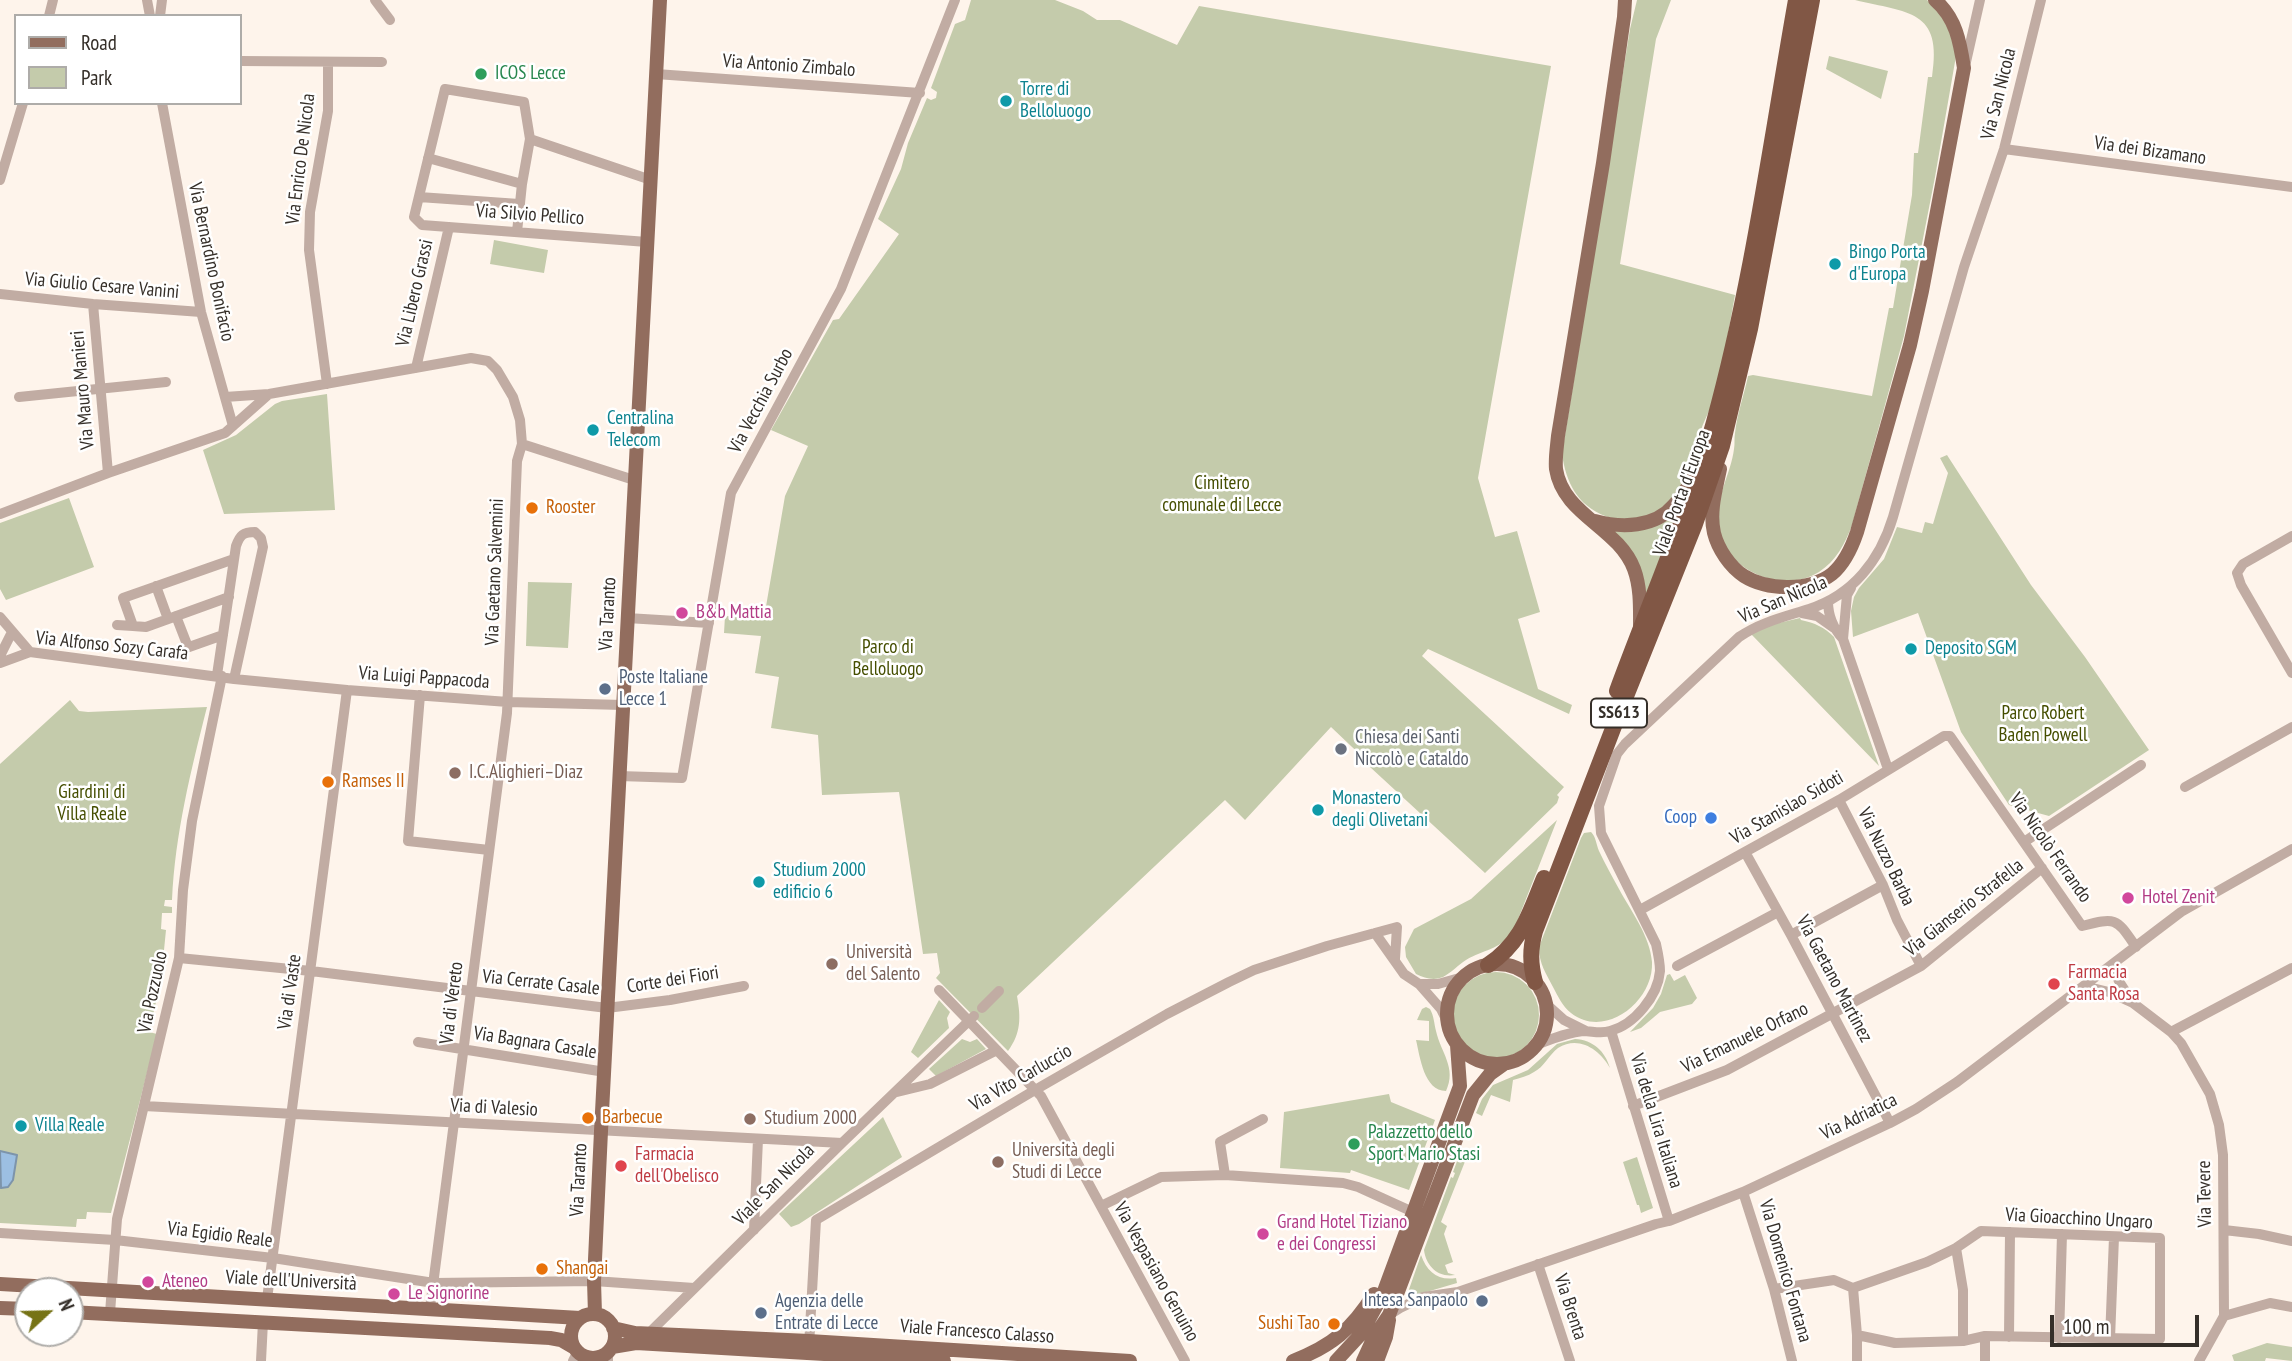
<!DOCTYPE html>
<html>
<head>
<meta charset="utf-8">
<style>
  body { margin:0 }
  #map { position:relative; width:2292px; height:1361px; overflow:hidden; background:#fef4eb; font-family:"PT Sans Narrow",sans-serif }
  canvas { display:block }
  .legend { position:absolute; left:14px; top:14px; width:228px; height:91px; box-sizing:border-box; background:#fff; border:2px solid #aeaca9; margin:0; padding:9px 12px; list-style:none; font-size:21px; color:#352f29 }
  .legend li { display:flex; align-items:center; gap:14px; height:35px }
  .legend b { width:35px; border:2px solid #aeaca9 }
  .north { position:absolute; left:14px; top:1277px; width:70px; height:70px; box-sizing:border-box; background:#fff; border:2px solid #aeaca9; border-radius:50%; rotate:68deg; font-size:19px; font-weight:700; line-height:28px; text-align:center; color:#352f29 }
  .north::after { content:''; display:block; margin:auto; width:24px; height:32px; background:#767316; clip-path:polygon(50% 0,100% 100%,50% 72%,0 100%) }
  .scale { position:absolute; left:2050px; top:1315px; width:149px; height:32px; box-sizing:border-box; border:4px solid #352f29; border-top:0; padding-left:9px; font-size:21px; line-height:24px; white-space:nowrap; color:#352f29; -webkit-text-stroke:5px #fff; paint-order:stroke }
</style>
</head>
<body>
<div id="map">
<canvas width="2292" height="1361"></canvas>
<ul class="legend">
<li><b style="height:9px;background:#926d5e"></b>Road</li>
<li><b style="height:19px;background:#c4cbab"></b>Park</li>
</ul>
<div class="north">N</div>
<div class="scale">100 m</div>
</div>
<script>
const ctx = document.querySelector('canvas').getContext('2d');
ctx.lineJoin = 'round';
function fillPath(path, color) { ctx.fillStyle = color; ctx.fill(path, 'evenodd'); }
function stroke(path, color, width, dash) { ctx.strokeStyle = color; ctx.lineWidth = width; ctx.lineCap = dash ? 'butt' : 'round'; ctx.setLineDash(dash || []); ctx.stroke(path); }
function drawText(font, color, halo, rows, align = 'center') {
  ctx.font = font + ' "PT Sans Narrow",sans-serif'; ctx.lineWidth = 5; ctx.setLineDash([]); ctx.textBaseline = 'middle'; ctx.strokeStyle = halo; ctx.fillStyle = color; for (const [text, x, y, turn = 0] of rows) {
    ctx.save(); ctx.translate(x, y); ctx.rotate((+turn || 0) * Math.PI / 180); ctx.textAlign = isNaN(turn) ? turn : align; if (halo) ctx.strokeText(text, 0, 0); ctx.fillText(text, 0, 0); ctx.restore();
  }
}
const green = new Path2D(`
  M971 0H1055L1083 11 1097 20H1120L1177 45 1199 6 1551 66 1478 478 1495 537 1517 531 1540 612 1518 619 1538 689 1572 705 1569 714 1428 649 1422 656 1564 787 1557 795 1559 797 1557 803 1485 873 1370 767 1371 765 1331 727 1245 820 1225 800 1017 996C1021 1018 1021 1033 1008 1051L936 978 940 973 937 953 923 954 899 792 822 795 818 735 771 728 779 677 755 673 761 636 724 633 725 616 764 618 785 496 808 446 771 430 833 320 839 319 899 234 878 219 901 169 908 143 927 98 931 100 936 98 937 92 931 88 955 24 965 20Z
  M1637 0H1671L1656 39 1620 264 1735 295C1729 329 1723 362 1715 395 1712 407 1705 418 1701 430 1694 448 1692 469 1683 486 1669 513 1634 527 1605 516 1577 505 1566 482 1562 454L1630 29Z
  M1855 0H1927L1943 15 1953 34 1956 56 1935 177 1904 336 1852 525C1845 544 1836 561 1819 572 1780 596 1720 568 1717 522 1716 497 1731 473 1734 449 1735 444 1734 438 1735 433 1737 414 1744 395 1748 376L1753 375 1872 396 1889 308H1893L1912 195 1914 153H1918L1928 77H1932C1943 9 1908 13 1855 0Z
  M1829 56 1888 71 1881 99 1826 69Z
  M494 240 548 250 544 273 490 264Z
  M327 394 335 510 224 514 203 450 236 435 275 404 282 401Z
  M1947 455 2031 585 2085 657 2149 750 2049 816 2009 805 1961 732 1918 613 1853 637 1851 611 1854 597 1859 588 1884 559 1897 527 1922 533 1925 522 1933 524 1948 473 1940 458Z
  M69 498 94 567 6 600 0 589V523Z
  M1675 512 1677 514 1647 592H1645L1612 528Z
  M528 582 572 583 568 648 526 646Z
  M1800 618 1801 620C1815 623 1824 627 1834 637L1879 766 1751 634 1770 625Z
  M70 700 79 711 88 712 207 707C191 770 175 834 172 900H165L164 906 172 907V913H162L161 929 166 930 163 960 156 959 151 984 160 985 149 1032 157 1034 111 1213 87 1212 86 1219H77L76 1227 0 1223V764Z
  M1557 820 1513 932C1498 951 1484 949 1466 960 1458 965 1451 973 1443 977 1433 981 1425 978 1416 974L1406 957 1405 947 1414 929 1471 899Z
  M1591 832C1596 837 1596 844 1599 851 1605 864 1612 876 1619 889 1631 911 1650 936 1652 962 1654 1001 1605 1040 1571 1013 1562 1006 1558 996 1553 987 1546 973 1539 964 1539 947L1581 838 1584 833Z
  M1453 1015a43 43 0 1 1 86 0a43 43 0 1 1-86 0Z
  M1670 974 1674 981 1685 975 1697 998 1692 1004 1660 1012 1641 1028 1630 1032 1653 1008 1661 994 1667 975Z
  M939 1000 950 1012 947 1018 949 1028 918 1058 911 1052Z
  M1426 1007 1430 1009C1434 1016 1434 1023 1436 1031 1441 1053 1457 1068 1446 1091 1424 1091 1420 1057 1416 1040L1429 1041V1021L1417 1020 1422 1009Z
  M962 1039 970 1042 977 1039 986 1049 936 1076 929 1069Z
  M1575 1039C1593 1040 1605 1051 1610 1068 1600 1050 1579 1035 1558 1048 1549 1055 1544 1067 1534 1072 1528 1076 1520 1078 1513 1080L1510 1102 1491 1095 1482 1116 1476 1113 1482 1099 1493 1085 1528 1070 1557 1044Z
  M1389 1094 1391 1102 1435 1120 1409 1190 1351 1170 1350 1173 1280 1168 1284 1112Z
  M883 1117 902 1157 799 1224 791 1227 779 1214Z
  M1459 1156 1466 1159 1441 1222 1447 1226 1444 1234 1453 1262 1445 1265 1448 1273 1455 1275C1438 1278 1426 1266 1424 1250L1451 1177 1453 1178 1455 1173 1453 1172Z
  M1637 1157 1653 1208 1641 1213 1639 1205H1637L1623 1162Z
  M1421 1255C1427 1272 1438 1281 1456 1278L1457 1283 1406 1298Z
  M2267 1343 2292 1347V1361L2266 1358 2265 1361H2234L2232 1355Z`);
const water = new Path2D(`
  M0 1151 17 1155 13 1180 8 1187 1 1188Z`);
const minor = new Path2D(`
  M147 0 150 16
  M375 0 390 20
  M49 16 53 0
  M160 16 162 0
  M240 61 382 62
  M1966 62 1980 0
  M656 74 920 93
  M162 103 201 312 233 426
  M2004 149 2292 187
  M428 158 522 184
  M0 180 23 103
  M419 197 519 204
  M517 232 522 184 530 139
  M647 242 422 225 414 217 445 89 524 102 530 139 651 180
  M0 294 93 304 201 312
  M93 304 108 473
  M416 368 449 227
  M327 384 309 250 310 212 328 111V62
  M19 397 166 382
  M225 397 269 394 471 358 488 361 497 370 513 397 520 420 522 444 634 480
  M0 514 108 473 225 433 269 394
  M2292 536 2243 564 2237 573 2241 585 2292 673
  M156 586 168 619
  M1851 588 1847 595 1843 639 1888 769
  M229 597 146 627 133 626 123 598 234 559
  M1828 601C1828 616 1833 628 1843 639
  M1802 613 1817 616 1834 628
  M176 616 188 647
  M0 617 30 652
  M627 618 709 623
  M117 625 133 626
  M175 652 223 635
  M0 656 12 632
  M0 663 30 652 234 679 347 690 508 702 623 705
  M217 675 236 546C240 535 243 532 255 532L261 538 263 547 234 679
  M420 695 408 841 489 850
  M619 776 682 778 731 493 841 289 955 0
  M2185 787 2292 727
  M1839 800 1883 885 1897 920 1921 966
  M2024 842 2141 765
  M1745 852 1791 935 1890 1123
  M1640 910 1839 800 1944 736H1950L2082 926C2117 917 2116 918 2136 947
  M1375 933 1404 974 1419 984 1441 1009 1447 1021
  M1791 935 1883 885
  M179 958 311 971 607 1008 670 1000 744 986
  M1677 966 1778 912
  M2112 966 2120 983 2133 1003
  M1419 984H1438L1463 977
  M2084 986 2109 992 2133 1003 2171 1032 2181 1043 2210 1094 2219 1125 2223 1155 2224 1316 2199 1361
  M939 990 1041 1096 1185 1361
  M1545 1003 1564 1020 1586 1031
  M982 1008 999 991
  M1611 1031 1669 1221
  M2171 1032 2292 968
  M418 1042 605 1072
  M1536 1045C1552 1039 1565 1033 1583 1031 1592 1031 1601 1034 1610 1031 1634 1025 1658 996 1660 971 1660 962 1658 953 1656 944L1601 833 1599 806 1617 754 1625 744 1739 637C1761 622 1784 617 1809 609 1853 595 1880 560 1893 517L1964 267 2004 149 2041 0
  M897 1092 930 1084 997 1050
  M144 1106 842 1143
  M1633 1106 1727 1070 1921 966 2042 868
  M1225 1175 1220 1142 1263 1119
  M1743 1192 1774 1289 1792 1361
  M1101 1206 1161 1177 1225 1175 1343 1183 1358 1187 1413 1212
  M754 1230 758 1139
  M2224 1230 2259 1234 2292 1241
  M0 1233 115 1240 273 1258 434 1283 594 1281 694 1288
  M1956 1248 1963 1290V1341
  M1538 1264 1570 1361
  M1853 1288 1857 1335V1361
  M1774 1289 1834 1280 1853 1288 1927 1262 1956 1248 1981 1231 2160 1238V1339L1985 1336 1963 1341 1895 1343 1857 1335
  M267 1299 347 690
  M430 1308 507 713 517 461 522 444
  M110 1313 117 1219 179 958 183 890 192 821 222 676
  M1389 1315 1400 1308 1423 1297 1458 1292 1656 1224 1669 1221 1743 1192 1890 1123 1916 1109 1957 1082 2181 912 2292 849
  M2224 1316 2270 1303 2292 1307
  M649 1333 842 1143 974 1016
  M2009 1337 2010 1232
  M2059 1338 2062 1234
  M2110 1339 2114 1237
  M809 1346 816 1220 1035 1090 1167 1014 1229 982 1254 970 1327 946 1397 927 1395 959
  M261 1361 263 1322
  M573 1361 577 1353
  M608 1361V1352
  M1985 1361V1336`);
const major = new Path2D(`
  M1625 0 1624 17 1603 163 1558 436C1557 447 1555 458 1556 469 1563 515 1618 527 1634 569 1641 588 1640 609 1640 628
  M1720 469C1716 489 1709 512 1714 533 1718 549 1730 567 1744 576 1768 591 1810 591 1832 574 1845 563 1852 547 1857 532L1910 345 1922 291 1964 68C1960 42 1956 18 1935 0
  M1595 521C1621 528 1655 528 1674 505 1682 497 1688 486 1694 477
  M1447 1014a50 50 0 1 1 100 0a50 50 0 1 1-100 0Z
  M0 1284 580 1318
  M0 1308 28 1309
  M70 1312 550 1338 561 1340 573 1347
  M571 1336a22 22 0 1 1 44 0a22 22 0 1 1-44 0Z
  M595 1314 594 1281 601 1131 660 0
  M613 1328 635 1333 809 1341 1130 1361
  M612 1347 636 1343 944 1361
  M1293 1361C1332 1346 1352 1329 1374 1294
  M1336 1361 1361 1334 1383 1294 1460 1086 1457 1045
  M1363 1361 1374 1337 1389 1315 1473 1095 1490 1074 1504 1064
  M1377 1361 1386 1337 1389 1320`);
const highway = new Path2D(`
  M1617 691C1650 601 1689 513 1714 422 1752 284 1771 141 1796 0
  M1488 965C1522 942 1529 914 1544 878
  M1535 982C1530 963 1530 949 1535 931L1614 726 1695 524 1722 446 1750 329 1812 0`);
const markers = [
  [481,74,7,"#2e9e5b"],
  [1006,101,7,"#0f9aa8"],
  [1835,264,7,"#0f9aa8"],
  [593,430,7,"#0f9aa8"],
  [532,508,7,"#e8710a"],
  [682,613,7,"#d1479c"],
  [1911,649,7,"#0f9aa8"],
  [605,689,7,"#5c6f8a"],
  [1341,749,7,"#6b7280"],
  [455,773,7,"#8d6e63"],
  [328,782,7,"#e8710a"],
  [1318,810,7,"#0f9aa8"],
  [1711,818,7,"#3f7fe0"],
  [759,882,7,"#0f9aa8"],
  [2128,898,7,"#d1479c"],
  [832,964,7,"#8d6e63"],
  [2054,984,7,"#e0444e"],
  [588,1118,7,"#e8710a"],
  [750,1119,7,"#8d6e63"],
  [21,1126,7,"#0f9aa8"],
  [1354,1144,7,"#2e9e5b"],
  [998,1162,7,"#8d6e63"],
  [621,1166,7,"#e0444e"],
  [1263,1234,7,"#d1479c"],
  [542,1269,7,"#e8710a"],
  [148,1282,7,"#d1479c"],
  [394,1294,7,"#d1479c"],
  [1482,1301,7,"#5c6f8a"],
  [761,1313,7,"#5c6f8a"],
  [1334,1324,7,"#e8710a"]
];
const shields = [
  [1619,713,56]
];
const shieldNames = [
  ["SS613",1619,713]
];
const streetNames = [
  ["Via Antonio Zimbalo",789,66,4],
  ["Via San Nicola",1999,94,-76],
  ["Via dei Bizamano",2150,151,8],
  ["Via Enrico De Nicola",301,159,-83],
  ["Via Silvio Pellico",530,215,4],
  ["Via Bernardino Bonifacio",211,262,78],
  ["Via Giulio Cesare Vanini",102,286,5],
  ["Via Libero Grassi",415,293,-77],
  ["Via Mauro Manieri",83,390,-95],
  ["Via Vecchia Surbo",761,401,-62],
  ["Viale Porta d'Europa",1682,493,-70],
  ["Via Gaetano Salvemini",495,572,-88],
  ["Via San Nicola",1783,600,-23],
  ["Via Taranto",608,614,-87],
  ["Via Alfonso Sozy Carafa",112,646,6],
  ["Via Luigi Pappacoda",424,678,4],
  ["Via Stanislao Sidoti",1787,808,-30],
  ["Via Nicolò Ferrando",2050,848,55],
  ["Via Nuzzo Barba",1886,857,64],
  ["Via Gianserio Strafella",1964,908,-38],
  ["Via Gaetano Martinez",1834,979,62],
  ["Corte dei Fiori",673,980,-9],
  ["Via Cerrate Casale",541,983,6],
  ["Via Pozzuolo",153,992,-78],
  ["Via di Vaste",290,992,-82],
  ["Via di Vereto",452,1003,-83],
  ["Via Emanuele Orfano",1745,1038,-26],
  ["Via Bagnara Casale",535,1043,9],
  ["Via Vito Carluccio",1021,1078,-30],
  ["Via di Valesio",494,1108,3],
  ["Via Adriatica",1859,1117,-26],
  ["Via della Lira Italiana",1656,1121,73],
  ["Via Taranto",579,1180,-87],
  ["Viale San Nicola",774,1185,-45],
  ["Via Tevere",2205,1194,-91],
  ["Via Gioacchino Ungaro",2079,1219,3],
  ["Via Egidio Reale",220,1235,7],
  ["Via Domenico Fontana",1785,1271,74],
  ["Via Vespasiano Genuino",1156,1272,61],
  ["Viale dell'Università",291,1281,3],
  ["Via Brenta",1570,1307,72],
  ["Viale Francesco Calasso",977,1332,4]
];
const leisureNames = [
  ["ICOS Lecce",495,74],
  ["Palazzetto dello",1368,1133],
  ["Sport Mario Stasi",1368,1155]
];
const cultureNames = [
  ["Torre di",1020,90],
  ["Belloluogo",1020,112],
  ["Bingo Porta",1849,253],
  ["d'Europa",1849,275],
  ["Centralina",607,419],
  ["Telecom",607,441],
  ["Deposito SGM",1925,649],
  ["Monastero",1332,799],
  ["degli Olivetani",1332,821],
  ["Studium 2000",773,871],
  ["edificio 6",773,893],
  ["Villa Reale",35,1126]
];
const parkNames = [
  ["Cimitero",1222,484],
  ["comunale di Lecce",1222,506],
  ["Parco di",888,648],
  ["Belloluogo",888,670],
  ["Parco Robert",2043,714],
  ["Baden Powell",2043,736],
  ["Giardini di",92,793],
  ["Villa Reale",92,815]
];
const foodNames = [
  ["Rooster",546,508],
  ["Ramses II",342,782],
  ["Barbecue",602,1118],
  ["Shangai",556,1269],
  ["Sushi Tao",1320,1324,"right"]
];
const hotelNames = [
  ["B&b Mattia",696,613],
  ["Hotel Zenit",2142,898],
  ["Grand Hotel Tiziano",1277,1223],
  ["e dei Congressi",1277,1245],
  ["Ateneo",162,1282],
  ["Le Signorine",408,1294]
];
const serviceNames = [
  ["Poste Italiane",619,678],
  ["Lecce 1",619,700],
  ["Intesa Sanpaolo",1468,1301,"right"],
  ["Agenzia delle",775,1302],
  ["Entrate di Lecce",775,1324]
];
const worshipNames = [
  ["Chiesa dei Santi",1355,738],
  ["Niccolò e Cataldo",1355,760]
];
const educationNames = [
  ["I.C.Alighieri–Diaz",469,773],
  ["Università",846,953],
  ["del Salento",846,975],
  ["Studium 2000",764,1119],
  ["Università degli",1012,1151],
  ["Studi di Lecce",1012,1173]
];
const shopNames = [
  ["Coop",1697,818]
];
const healthNames = [
  ["Farmacia",2068,973],
  ["Santa Rosa",2068,995],
  ["Farmacia",635,1155],
  ["dell'Obelisco",635,1177]
];
fillPath(green, '#c4cbab');
fillPath(water, '#9cbfe2');
stroke(water, '#7d94aa', 2);
stroke(minor, '#c1aca3', 10);
stroke(major, '#926d5e', 14);
stroke(highway, '#815745', 16);
for (const [x, y, r, color] of markers) { const dot = new Path2D(); dot.arc(x, y, r, 0, 2 * Math.PI); ctx.fillStyle = color; ctx.fill(dot); stroke(dot, '#fff', 2.5); }
for (const [x, y, w] of shields) { const box = new Path2D(); box.roundRect(x - w / 2, y - 14.5, w, 29, 5); ctx.fillStyle = '#fff'; ctx.fill(box); stroke(box, '#352f29', 2); }
drawText('bold 18px', '#352f29', null, shieldNames);
drawText('19px', '#352f29', '#fff', streetNames);
drawText('19px', '#27864d', '#fff', leisureNames, 'left');
drawText('19px', '#0d838f', '#fff', cultureNames, 'left');
drawText('19px', '#454e00', '#fff', parkNames);
drawText('19px', '#c56008', '#fff', foodNames, 'left');
drawText('19px', '#b23c85', '#fff', hotelNames, 'left');
drawText('19px', '#4e5e75', '#fff', serviceNames, 'left');
drawText('19px', '#5b616d', '#fff', worshipNames, 'left');
drawText('19px', '#785e54', '#fff', educationNames, 'left');
drawText('19px', '#366cbe', '#fff', shopNames, 'right');
drawText('19px', '#be3a42', '#fff', healthNames, 'left');
</script>
</body>
</html>
